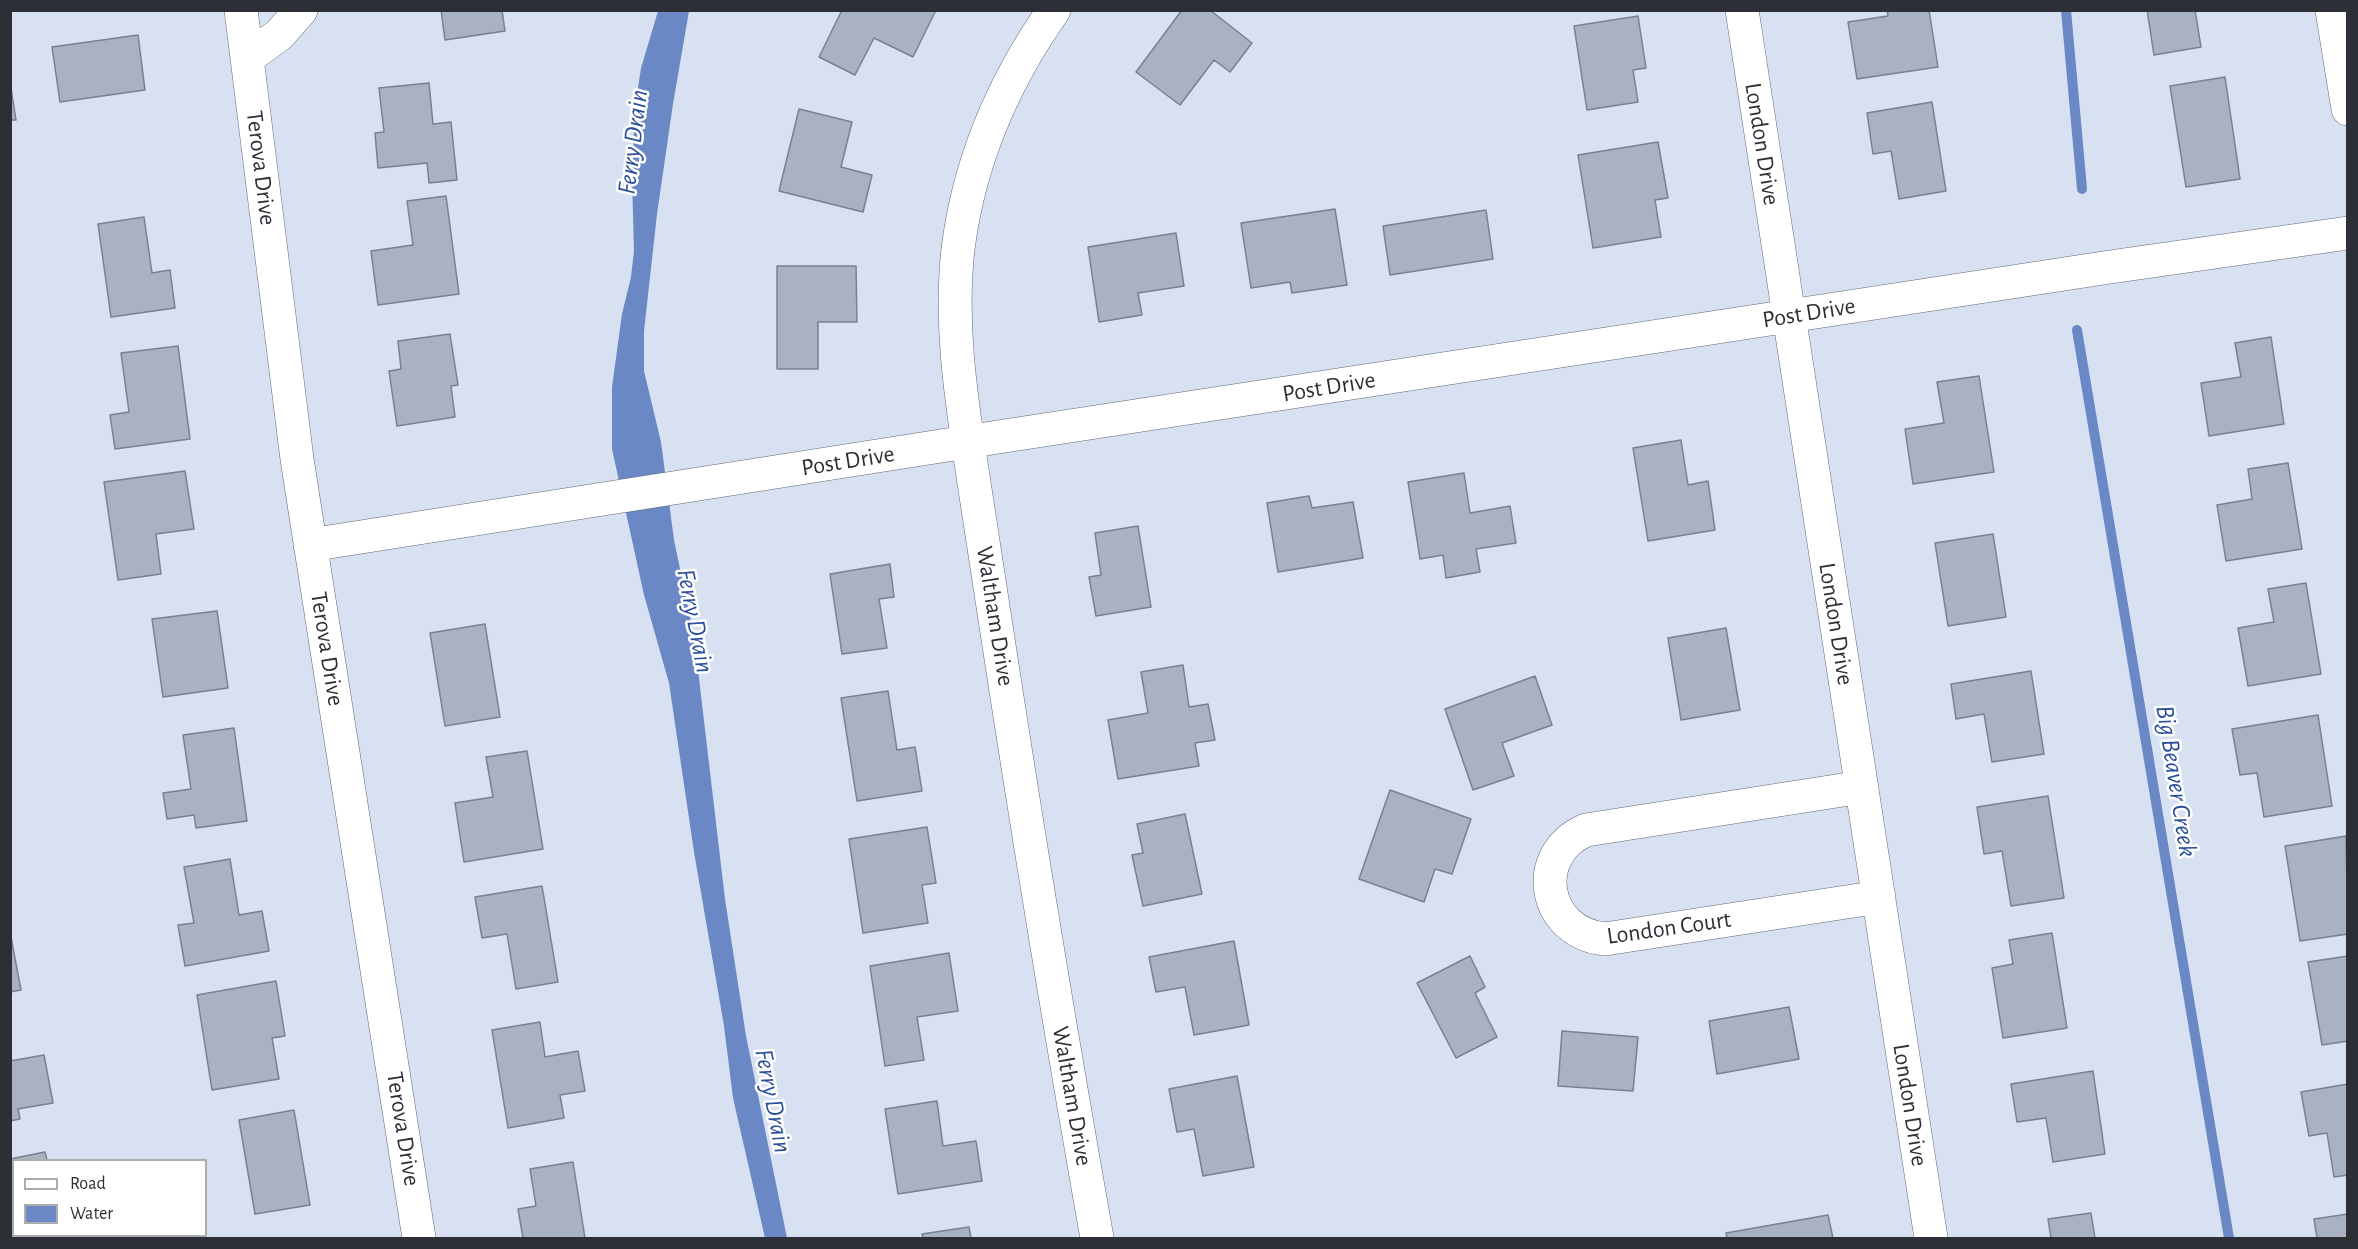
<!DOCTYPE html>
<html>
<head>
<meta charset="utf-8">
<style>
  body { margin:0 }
  #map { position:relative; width:2358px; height:1249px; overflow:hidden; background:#d8e1f1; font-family:"Alegreya Sans",sans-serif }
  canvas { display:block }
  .frame { position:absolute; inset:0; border:12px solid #2c2f35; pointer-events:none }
  .legend { position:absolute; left:12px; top:1159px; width:195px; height:78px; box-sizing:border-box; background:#fff; border:2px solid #abacae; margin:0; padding:8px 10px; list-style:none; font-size:18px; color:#2c2f35 }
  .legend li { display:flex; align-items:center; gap:12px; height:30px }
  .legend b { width:30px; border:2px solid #abacae }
</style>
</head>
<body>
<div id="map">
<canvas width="2358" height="1249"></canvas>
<div class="frame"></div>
<ul class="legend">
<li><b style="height:8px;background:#fff"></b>Road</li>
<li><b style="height:16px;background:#6988c5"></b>Water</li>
</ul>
</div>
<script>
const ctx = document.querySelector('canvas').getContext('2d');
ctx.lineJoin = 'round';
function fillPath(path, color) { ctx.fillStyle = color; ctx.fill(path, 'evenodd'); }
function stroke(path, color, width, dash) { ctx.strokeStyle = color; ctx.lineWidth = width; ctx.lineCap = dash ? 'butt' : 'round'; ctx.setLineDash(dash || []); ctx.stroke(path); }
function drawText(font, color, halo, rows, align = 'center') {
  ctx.font = font + ' "Alegreya Sans",sans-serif'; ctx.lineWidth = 5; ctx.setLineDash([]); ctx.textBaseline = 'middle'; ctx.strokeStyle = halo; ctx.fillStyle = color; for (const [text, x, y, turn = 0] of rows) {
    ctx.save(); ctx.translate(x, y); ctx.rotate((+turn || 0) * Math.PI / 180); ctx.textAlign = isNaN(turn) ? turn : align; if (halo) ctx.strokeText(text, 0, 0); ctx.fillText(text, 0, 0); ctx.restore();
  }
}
const water = new Path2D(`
  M658 11H689L673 104 657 214 644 331V371L661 442 674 540 694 636 725 899 746 1036 787 1238H765L733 1098 724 1026 694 852 669 683 644 595 612 449V387L622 314 631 277 634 251 632 176 635 108 641 68Z`);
const stream = new Path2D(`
  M2066 10 2082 189
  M2077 330 2229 1238`);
const building = new Path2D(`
  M441 10H502L505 31 445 40Z
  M842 10H936L913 57 874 38 855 75 819 57Z
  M1182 10H1210L1252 43 1230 72 1214 60 1180 105 1136 72Z
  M1887 10H1929L1938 67 1857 79 1848 22 1888 16Z
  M2147 10H2195L2201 47 2154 55Z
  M1638 16 1646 68 1633 70 1638 102 1587 110 1574 26Z
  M138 35 145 90 60 102 52 47Z
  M2225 77 2240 179 2186 187 2170 86Z
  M10 82 16 120H10Z
  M429 83 433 124 451 122 457 180 429 183 427 163 378 168 375 133 384 132 379 88Z
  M1932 102 1946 191 1899 199 1891 151 1873 154 1867 113Z
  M799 109 852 122 841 167 872 175 863 212 779 191Z
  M1658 142 1668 198 1655 200 1661 237 1593 248 1578 155Z
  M446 196 459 294 378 305 371 251 413 245 407 201Z
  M1335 209 1347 285 1292 293 1290 282 1251 288 1241 223Z
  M1486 210 1493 259 1390 275 1383 226Z
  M144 217 152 273 170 270 175 308 111 317 98 224Z
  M1176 233 1184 286 1138 293 1142 315 1099 322 1088 247Z
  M777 266H856L857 322H818V369H777Z
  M450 334 458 385 451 386 455 417 397 426 389 371 401 369 398 341Z
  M2271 337 2284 424 2209 436 2201 383 2241 377 2235 343Z
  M178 346 190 439 115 449 110 415 129 412 121 353Z
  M1979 376 1994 472 1913 484 1905 429 1944 423 1937 382Z
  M1681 440 1688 485 1708 481 1715 530 1648 541 1633 448Z
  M2288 463 2302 549 2226 561 2217 505 2252 499 2248 469Z
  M185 471 194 529 156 534 161 574 118 580 104 482Z
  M1464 473 1470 513 1510 506 1516 543 1476 549 1480 572 1446 578 1443 555 1420 559 1408 482Z
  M1309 496 1312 508 1353 502 1363 558 1278 572 1267 503Z
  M1138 526 1151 607 1096 616 1089 577 1101 575 1095 533Z
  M1993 534 2006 617 1948 626 1935 543Z
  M890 564 894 597 879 599 887 648 842 654 830 574Z
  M2306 583 2321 674 2248 686 2238 628 2274 622 2268 589Z
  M217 611 228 688 163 697 152 619Z
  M485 624 500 717 445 726 430 633Z
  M1726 628 1740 710 1681 720 1668 638Z
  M1183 665 1189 707 1208 704 1215 740 1195 743 1199 766 1118 779 1108 720 1148 713 1141 672Z
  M2031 671 2044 754 1992 762 1984 714 1956 719 1951 684Z
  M1535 676 1552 725 1502 743 1514 776 1473 790 1445 709Z
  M888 691 897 750 915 747 922 791 857 801 841 698Z
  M2318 715 2332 806 2264 817 2257 773 2240 775 2232 729Z
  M234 728 247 821 196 828 194 815 167 819 163 793 191 789 183 735Z
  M527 751 543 849 464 862 455 803 493 797 486 757Z
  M1390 790 1471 819 1452 874 1435 869 1424 902 1359 879Z
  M2048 796 2064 898 2011 906 2002 851 1984 854 1977 807Z
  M1185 814 1202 894 1143 906 1132 855 1143 853 1137 824Z
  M927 827 936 883 922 885 928 923 863 933 849 839Z
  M2346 836 2348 934 2300 941 2285 846Z
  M230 859 239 915 262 911 269 951 185 966 178 925 194 923 184 867Z
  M542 886 558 982 516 989 507 934 482 938 475 897Z
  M10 932 21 990 10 992Z
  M2052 933 2067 1028 2003 1038 1992 968 2013 964 2009 940Z
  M1234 941 1249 1025 1194 1035 1185 987 1156 992 1149 957Z
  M949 953 958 1011 917 1017 924 1060 885 1066 870 966Z
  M1470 956 1485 987 1475 993 1497 1037 1456 1058 1417 983Z
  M2348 956V1041L2322 1045 2308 962Z
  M276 981 285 1036 272 1038 279 1079 212 1090 197 995Z
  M1789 1007 1799 1059 1717 1074 1709 1021Z
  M540 1022 545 1057 578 1051 585 1091 560 1095 564 1118 508 1128 492 1030Z
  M1562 1031 1638 1037 1633 1091 1558 1086Z
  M44 1055 53 1103 18 1109 20 1119 10 1121V1061Z
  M2093 1071 2105 1154 2053 1162 2046 1118 2017 1122 2011 1084Z
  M1237 1076 1254 1167 1203 1176 1194 1129 1177 1132 1169 1089Z
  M2348 1084V1175L2334 1177 2327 1133 2309 1136 2301 1092Z
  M937 1101 943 1146 976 1141 982 1181 898 1194 885 1109Z
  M294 1110 310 1205 255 1214 239 1120Z
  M45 1152 47 1160H14V1187L10 1159Z
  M573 1162 585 1238H523L518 1209 536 1206 530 1169Z
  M10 1198H14V1236H60L61 1238H10Z
  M2091 1213 2095 1238H2051L2048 1219Z
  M2348 1214V1238H2317L2314 1219Z
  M1828 1215 1833 1238H1727L1726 1233Z
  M969 1227 971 1238H923L922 1234Z`);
const minor = new Path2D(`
  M241 10 297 459 419 1238
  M1054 10C1004 81 969 162 958 249 950 321 960 391 971 463 979 513 986 563 994 613 1026 822 1060 1030 1097 1238
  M1742 10 1931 1238
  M2332 10 2348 109
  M247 58 279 35 301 10
  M310 545 1011 435 2110 267 2348 233
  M1862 787 1586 830C1529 855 1543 933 1605 939L1879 897`);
const streetNames = [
  ["London Drive",1762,144,81],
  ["Terova Drive",261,168,83],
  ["Post Drive",1809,313,-9],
  ["Post Drive",1329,387,-9],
  ["Post Drive",848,461,-9],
  ["Waltham Drive",995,616,81],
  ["London Drive",1836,624,81],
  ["Terova Drive",327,649,81],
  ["London Court",1669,928,-8],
  ["Waltham Drive",1072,1096,80],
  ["London Drive",1910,1105,81],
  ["Terova Drive",403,1129,81]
];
const waterNames = [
  ["Ferry Drain",633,142,-83],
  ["Ferry Drain",695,621,79],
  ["Big Beaver Creek",2176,781,81],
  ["Ferry Drain",773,1101,79]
];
fillPath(water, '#6988c5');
stroke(stream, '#6988c5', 10);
fillPath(building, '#a9b2c1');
stroke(building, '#79818f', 1.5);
stroke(minor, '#626977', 34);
stroke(minor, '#fff', 33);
drawText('24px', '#2c2f35', '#fff', streetNames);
drawText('italic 26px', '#2b4f9a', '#fff', waterNames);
</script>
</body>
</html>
